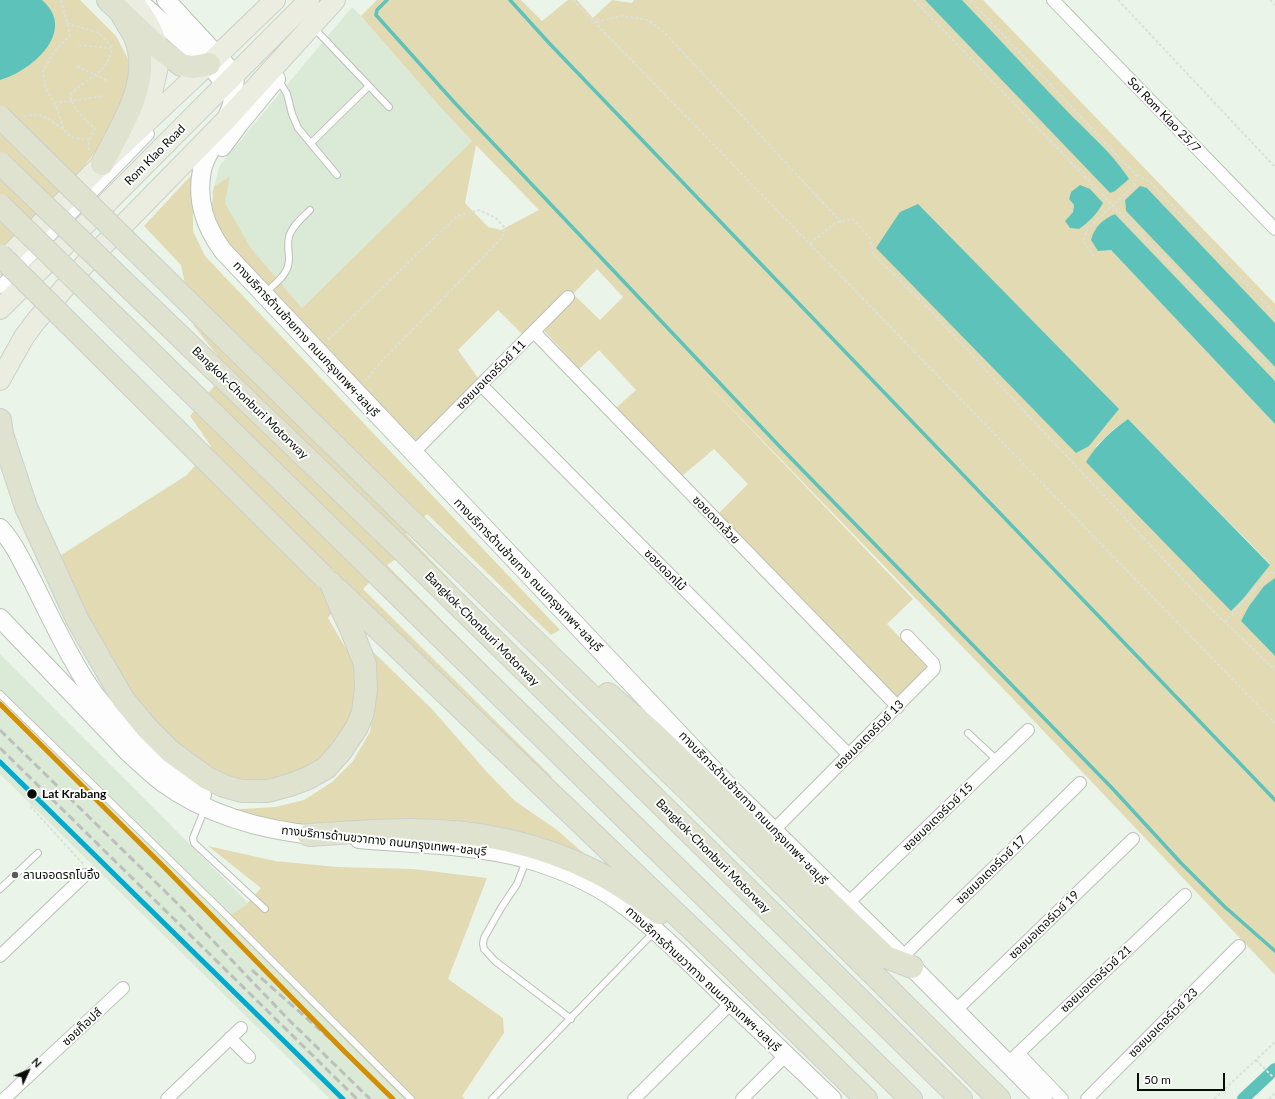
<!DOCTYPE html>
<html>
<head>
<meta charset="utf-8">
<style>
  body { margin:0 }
  #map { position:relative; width:1275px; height:1099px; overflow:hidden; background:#eaf4e8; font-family:Lato,sans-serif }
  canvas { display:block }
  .north { position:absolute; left:8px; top:1051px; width:40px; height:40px; -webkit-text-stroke:3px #fff; paint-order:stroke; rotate:46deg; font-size:11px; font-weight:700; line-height:16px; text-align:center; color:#080e07 }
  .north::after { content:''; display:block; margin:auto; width:14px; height:18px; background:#080e07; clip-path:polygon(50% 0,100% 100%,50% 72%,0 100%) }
  .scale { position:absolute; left:1137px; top:1073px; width:88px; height:18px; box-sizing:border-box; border:2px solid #080e07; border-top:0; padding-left:5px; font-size:12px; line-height:14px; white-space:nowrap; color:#080e07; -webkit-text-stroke:3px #fff; paint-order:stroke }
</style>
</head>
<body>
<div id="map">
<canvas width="1275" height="1099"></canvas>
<div class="north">N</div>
<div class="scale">50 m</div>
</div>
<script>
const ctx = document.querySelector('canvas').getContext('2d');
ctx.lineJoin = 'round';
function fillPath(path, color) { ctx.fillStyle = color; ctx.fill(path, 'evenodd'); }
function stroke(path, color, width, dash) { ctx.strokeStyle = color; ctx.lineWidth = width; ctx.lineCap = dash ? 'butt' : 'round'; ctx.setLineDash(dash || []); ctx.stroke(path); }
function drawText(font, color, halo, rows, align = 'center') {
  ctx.font = font + ' Lato,"Noto Sans Thai",sans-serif'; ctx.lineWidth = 4; ctx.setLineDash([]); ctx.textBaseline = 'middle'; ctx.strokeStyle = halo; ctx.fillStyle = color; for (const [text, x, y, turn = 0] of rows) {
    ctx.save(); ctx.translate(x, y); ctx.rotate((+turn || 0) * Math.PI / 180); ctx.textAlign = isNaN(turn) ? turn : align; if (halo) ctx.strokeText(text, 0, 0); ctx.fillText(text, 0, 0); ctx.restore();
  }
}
const built = new Path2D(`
  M352 7 361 16 441 108 472 141 302 308 250 247 212 193 220 165Z
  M0 654 288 943 433 1099H330L0 774Z`);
const green = new Path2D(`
  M0 0H80L116 36 128 59 132 89 101 144 63 195 0 258Z
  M377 0H521L542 21 568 0H577L593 18 612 0 632 3 634 0H925L1110 193 1123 170 1100 143 1066 111 962 0H983L1275 304V323L1147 188 1125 200 1126 211 1275 367V381L1115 214 1098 250H1111L1275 424V578L1264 586 1249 606 1241 621 1275 656V975L1015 701 701 377 913 599 887 624 928 667 898 699 718 514 748 484 714 449 682 476 615 409 636 390 599 350 579 369 541 327 528 340 498 310 458 350 486 389 415 448 231 253 211 211 214 187 230 176 225 203 250 247 302 308 472 141 441 108 361 16ZM476 145 539 210 501 230 488 227 465 203ZM1071 192 1087 223 1065 221 1073 212 1074 205 1069 199ZM597 269 623 297 600 320 573 294ZM1128 419 1270 564 1243 599 1231 611 1096 446 1114 429Z
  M197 169 193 198V231L205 256 560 630 551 635 427 514 406 534 527 660 409 550 387 565 606 785 382 570 363 589 552 777 547 783 350 591 328 618 348 652 359 680V700L330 757 288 783 219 780 136 710 55 559 187 475 211 446 190 416 228 369 194 326 181 265 144 226Z
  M363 642 432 709 486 771 515 801 557 830 605 872 306 830 226 809H244L275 807 304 800 332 782 353 761 370 732 374 705Z
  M208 846 275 861 337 867 413 869 487 878 448 979 503 1018 504 1033 462 1096 465 1099H404L224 919 245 906 261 888Z`);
const water = new Path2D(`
  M0 0H42C78 31 32 71 0 80Z
  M925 0H962C997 36 1030 73 1065 109 1087 132 1112 152 1129 179L1115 191 1110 193Z
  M1080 185 1090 189 1103 203C1097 214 1089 222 1079 229L1070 228 1065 221 1073 212 1074 205 1069 199 1071 192Z
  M1140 186 1147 188 1275 323V367L1126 211 1125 200Z
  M918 204 1119 409 1089 446 1076 453 876 248 900 212Z
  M1115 214 1275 381V424L1111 250 1098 251 1091 240C1095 226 1102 220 1115 214Z
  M1128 419 1270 565 1243 599 1231 611 1086 462C1098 443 1110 432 1128 419Z
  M1275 578V656L1241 621 1249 606 1264 586Z`);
const stream = new Path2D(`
  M387 0 377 10 376 15 454 102 782 449 1112 788 1181 863 1225 907 1275 951
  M510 0 549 43 1275 800`);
const canal = new Path2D(`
  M1243 1099 1275 1069`);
const path = new Path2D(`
  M61 0 70 35 54 52 43 71 45 86 57 109 64 130 71 137 89 140V151
  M573 0 1275 723
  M914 0 1275 373
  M970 0 1136 175 1135 185 1088 228 1083 241 1095 258
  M1118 0 1275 167
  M1270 0 1275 5
  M596 22 622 16 648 20 664 32 841 222
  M67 23 99 33 112 48C111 52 110 57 108 61 100 76 81 82 70 95 72 108 86 120 95 129L89 140
  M79 45 110 48
  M77 66 108 81
  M54 103 104 96
  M24 117C40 110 50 120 63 129
  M1137 175 1150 182 1275 314
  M810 244 835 223 853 219 869 237 874 255 929 309 1039 427 1206 604 1275 670
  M328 340 457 216 479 210 496 218 505 228 502 238 382 361 365 381
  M1225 622 1269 573H1275
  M32 801 31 807 84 865
  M1256 1060 1275 1079
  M1214 1099 1275 1042
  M1269 1099 1275 1093`);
const lane = new Path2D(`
  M313 27 389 107
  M278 79 287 94 292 114 298 128 337 175
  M311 143 369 86
  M265 293C275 283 289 275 289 259 289 252 287 244 289 237 291 227 303 217 310 210
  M0 694 222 911 411 1099
  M968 733 997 760
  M205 808 193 838 194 843 265 909
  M526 861 517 884 501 908 484 938 483 944 484 949 495 961 571 1019
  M0 889 38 853
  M492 1099 655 931`);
const street = new Path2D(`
  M1053 0 1275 229
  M0 287 148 134
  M534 332 898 707
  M481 385 849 755
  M413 453 568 297
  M773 831 933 670 934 668 933 663 907 636
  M847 904 1028 730
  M0 956 85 875
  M902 957 1080 783
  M955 1011 1133 839
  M230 1038 249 1057
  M1018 1053 1062 1099
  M1007 1064 1185 895
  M4 1099 123 988
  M167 1099 241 1028
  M634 1099 731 1003
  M742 1099 786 1055
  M1087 1099 1239 946`);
const secondary = new Path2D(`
  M137 0 209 64 225 84
  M166 0 235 75C234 83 235 92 233 100 230 115 221 129 215 142 210 151 204 160 202 170 196 201 205 226 223 251L736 794 912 967 1043 1099
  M222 147 239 124 276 79
  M0 528C15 544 23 564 33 582 49 615 65 648 84 679 113 725 159 762 202 795
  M0 618 128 752C139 762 150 773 162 782 208 816 266 831 322 836
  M359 839C414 844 470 844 524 858 555 867 591 882 617 900 653 925 689 962 721 993 758 1028 795 1064 832 1099`);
const primary = new Path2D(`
  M133 0 149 25 159 48V61L152 93 134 124
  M0 264 102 164 218 55 275 0
  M0 309 67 243 309 0
  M0 380 24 337 36 321 85 264 226 120 335 0`);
const highway = new Path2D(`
  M108 0 159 48 181 65 193 67 209 64
  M102 164C121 126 153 81 135 37 131 29 125 21 121 13
  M0 420 2 434 26 507 77 619 123 699 147 728 170 751 207 778 224 786 242 791H268L290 785 308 778 326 768 341 751 357 727 363 712 366 689 365 664 350 626 340 605 331 583
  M403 513 688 790 999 1099
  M398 546 961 1099
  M376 573 911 1099
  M338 590 720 956 866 1099
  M608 694 650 730 886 957 912 967
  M309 835C343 833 376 830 410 830 475 830 540 843 598 873 619 884 639 898 659 913`);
const rail = new Path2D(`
  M0 730 177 903 289 1020 370 1099
  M0 748 357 1099
  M0 762 343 1099
  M252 970 344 1051`);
const highwayBridge = new Path2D(`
  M0 117 403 513
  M0 163 398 546
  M0 205 376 573
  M0 255 324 577`);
const rail1 = new Path2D(`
  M0 704 165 868 344 1051 393 1099`);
const rail2 = new Path2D(`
  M0 762 343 1099`);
const markers = [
  [32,794,5.5,"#080e07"],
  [15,875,4,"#575e56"]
];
const streetNames = [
  ["Soi Rom Klao 25/7",1164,115,46],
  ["Rom Klao Road",155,155,-45],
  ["ทางบริการด้านซ้ายทาง ถนนกรุงเทพฯ-ชลบุรี",306,339,47],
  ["ซอยมอเตอร์เวย์ 11",491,375,-45],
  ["Bangkok-Chonburi Motorway",250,403,44],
  ["ซอยดงกล้วย",716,520,46],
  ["ซอยดอกไม้",665,570,45],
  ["ทางบริการด้านซ้ายทาง ถนนกรุงเทพฯ-ชลบุรี",528,575,46],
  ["Bangkok-Chonburi Motorway",482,629,45],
  ["ซอยมอเตอร์เวย์ 13",869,735,-45],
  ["ทางบริการด้านซ้ายทาง ถนนกรุงเทพฯ-ชลบุรี",753,808,46],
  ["ซอยมอเตอร์เวย์ 15",938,817,-44],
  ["ทางบริการด้านขวาทาง ถนนกรุงเทพฯ-ชลบุรี",384,841,6],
  ["Bangkok-Chonburi Motorway",713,856,45],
  ["ซอยมอเตอร์เวย์ 17",991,870,-44],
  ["ซอยมอเตอร์เวย์ 19",1044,925,-44],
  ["ทางบริการด้านขวาทาง ถนนกรุงเทพฯ-ชลบุรี",703,979,43],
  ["ซอยมอเตอร์เวย์ 21",1096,979,-43],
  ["ซอยมอเตอร์เวย์ 23",1163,1023,-45],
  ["ซอยท็อปส์",82,1027,-43]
];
const stopNames = [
  ["Lat Krabang",42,794]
];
const poiNames = [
  ["ลานจอดรถโบอิ้ง",23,875]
];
fillPath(built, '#daead6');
fillPath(green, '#e2dab3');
fillPath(water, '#5dc3ba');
stroke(stream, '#5dc3ba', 3.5);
stroke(canal, '#5dc3ba', 12);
stroke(lane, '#bac1b8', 8);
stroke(street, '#bac1b8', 14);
stroke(secondary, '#bac1b8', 20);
stroke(primary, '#cbd0ca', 22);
stroke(highway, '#cbd0ca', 24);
stroke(path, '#dce0db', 2, [3, 2]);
stroke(lane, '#fcfdfc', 6);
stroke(street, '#fcfdfc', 12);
stroke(secondary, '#fcfdfc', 18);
stroke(primary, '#ebede1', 20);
stroke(highway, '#dfe2cf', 22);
stroke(rail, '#bcbfbc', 3, [8, 4]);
stroke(highwayBridge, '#cbd0ca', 24, []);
stroke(highwayBridge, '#dfe2cf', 22);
stroke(rail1, '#d38f01', 5);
stroke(rail2, '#00a9ce', 5);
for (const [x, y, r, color] of markers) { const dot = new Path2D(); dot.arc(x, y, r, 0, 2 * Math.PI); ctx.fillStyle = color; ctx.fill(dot); stroke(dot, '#fff', 1.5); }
drawText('12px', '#080e07', '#fff', streetNames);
drawText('bold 12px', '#080e07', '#fff', stopNames, 'left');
drawText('12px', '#080e07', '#fff', poiNames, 'left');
</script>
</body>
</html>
